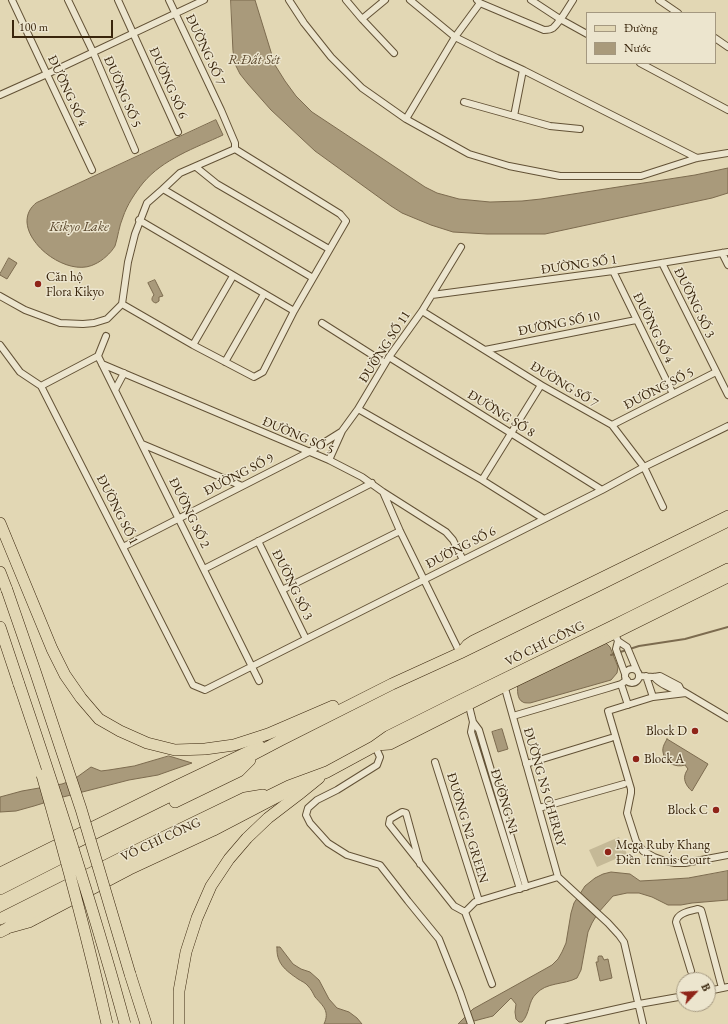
<!DOCTYPE html>
<html>
<head>
<meta charset="utf-8">
<style>
  body { margin:0 }
  #map { position:relative; width:728px; height:1024px; overflow:hidden; background:#e2d7b4; font-family:"EB Garamond",serif }
  canvas { display:block }
  .legend { position:absolute; left:586px; top:12px; width:130px; height:52px; box-sizing:border-box; background:#ece5ce; border:1px solid #a49880; margin:0; padding:5px 7px; list-style:none; font-size:12px; color:#39250c }
  .legend li { display:flex; align-items:center; gap:8px; height:20px }
  .legend b { width:20px; border:1px solid #a49880 }
  .north { position:absolute; left:676px; top:972px; width:40px; height:40px; box-sizing:border-box; background:#ece5ce; border:1px solid #a49880; border-radius:50%; rotate:65deg; font-size:11px; font-weight:700; line-height:16px; text-align:center; color:#39250c }
  .north::after { content:''; display:block; margin:auto; width:14px; height:18px; background:#8f2418; clip-path:polygon(50% 0,100% 100%,50% 72%,0 100%) }
  .scale { position:absolute; left:12px; top:20px; width:101px; height:18px; box-sizing:border-box; border:2px solid #39250c; border-top:0; padding-left:5px; font-size:12px; line-height:14px; white-space:nowrap; color:#39250c; -webkit-text-stroke:3px #ece5ce; paint-order:stroke }
</style>
</head>
<body>
<div id="map">
<canvas width="728" height="1024"></canvas>
<ul class="legend">
<li><b style="height:5px;background:#e2d7b4"></b>Đường</li>
<li><b style="height:11px;background:#a99a7b"></b>Nước</li>
</ul>
<div class="north">B</div>
<div class="scale">100 m</div>
</div>
<script>
const ctx = document.querySelector('canvas').getContext('2d');
ctx.lineJoin = 'round';
function fillPath(path, color) { ctx.fillStyle = color; ctx.fill(path, 'evenodd'); }
function stroke(path, color, width, dash) { ctx.strokeStyle = color; ctx.lineWidth = width; ctx.lineCap = dash ? 'butt' : 'round'; ctx.setLineDash(dash || []); ctx.stroke(path); }
function drawText(font, color, halo, rows, align = 'center') {
  ctx.font = font + ' "EB Garamond",serif'; ctx.lineWidth = 3; ctx.setLineDash([]); ctx.textBaseline = 'middle'; ctx.strokeStyle = halo; ctx.fillStyle = color; for (const [text, x, y, turn = 0] of rows) {
    ctx.save(); ctx.translate(x, y); ctx.rotate((+turn || 0) * Math.PI / 180); ctx.textAlign = isNaN(turn) ? turn : align; if (halo) ctx.strokeText(text, 0, 0); ctx.fillText(text, 0, 0); ctx.restore();
  }
}
const green = new Path2D(`
  M619 837 627 854 597 867 589 850Z`);
const water = new Path2D(`
  M231 0H255L275 65 285 81 296 96 312 112 377 155 425 187 437 193 459 199 490 202 522 201 541 199 695 175 728 168V193L712 198 545 234H487L453 232 431 225 402 213 391 206 315 151 271 110 248 84 240 74 235 64 233 51Z
  M216 120 223 135C195 148 163 159 143 183 135 193 127 205 123 217 119 226 118 237 115 246 111 253 102 261 95 264 64 281 4 229 36 203Z
  M9 258 17 263 7 279 0 275V274Z
  M155 280 163 296 159 297V301L156 303C151 302 151 298 154 295L148 283Z
  M606 643 610 647 618 667 617 673 611 680 530 703C529 703 523 703 523 702 517 700 517 689 518 684Z
  M502 729 508 749 498 752 492 732Z
  M667 739 708 764 692 791C688 788 683 781 685 775 685 774 687 770 688 769L685 765C676 768 664 763 663 752 662 747 665 743 667 739Z
  M169 756 192 763 158 775 129 780 63 797 34 806 16 811 0 812V797L22 791 62 784 73 780 91 767 101 771 109 770 134 766Z
  M728 871V900L692 903 681 905H668L652 897 639 893H627L613 896 598 913 592 923 588 932 581 970 577 978C564 985 546 982 536 994 528 1001 530 1014 522 1022H519L516 1019 515 1012 516 1004 511 998 493 1016 474 1021 471 1024H458L473 1009 545 969 552 965 558 959 562 952 566 943 571 913 574 903 585 886 595 878 603 874 611 872 630 874 640 881 658 880 688 878Z
  M277 947H280L293 964 301 969 310 972 319 980 329 999 337 1008 349 1012 357 1018 362 1024H324C330 1011 323 1006 315 997 313 993 311 989 308 986 306 983 301 981 298 979 285 970 276 963 277 947Z
  M599 956H602L604 960 608 959 612 978 600 981 596 962H598V958Z`);
const stream = new Path2D(`
  M611 655 639 646 685 639 728 627`);
const street = new Path2D(`
  M12 0 92 170
  M68 0 93 52 135 150
  M118 0 178 132
  M169 0 221 110 235 143V149
  M289 0 304 23 331 57 362 88 406 119 469 154 509 166 560 176H641L697 158 728 153
  M346 0 362 19 394 53
  M410 0 455 37 497 58 523 70 697 158
  M477 0 480 3 544 30C547 30 550 30 553 28 561 21 567 9 573 0
  M531 0 560 19 587 34
  M659 0 678 13
  M362 19 385 0
  M715 38 728 47
  M640 63 728 110
  M0 95 47 74 204 0
  M464 102 550 126 580 129
  M514 116 523 70
  M406 119 455 37 480 3
  M196 167 217 184 329 249
  M163 189 313 278
  M139 220 294 311
  M722 253 728 265
  M662 263 728 395
  M613 271 673 394
  M432 295 613 271 728 252
  M0 296 25 310 60 323 83 324 94 323 107 319 122 304 128 262 135 234 147 203 163 189 180 173 235 149
  M122 304 193 345 254 377 263 372 294 311 346 221 340 214 235 149
  M422 311 541 385 612 425 644 467 663 507
  M322 323 385 363
  M0 345 20 372 41 386 193 685 205 690 602 490 644 467 728 426
  M193 345 233 276
  M485 350 636 320
  M98 356 259 681
  M98 356 106 336
  M389 357 602 490
  M225 362 264 294
  M102 364 329 460 362 477 383 492 446 532 453 540 463 560
  M41 386 98 356
  M115 390 124 373
  M358 409 482 480 544 519
  M612 425 716 372
  M142 444 242 486
  M329 460 342 431 358 409 389 357 422 311 461 247
  M482 480 541 385
  M383 492 400 531 460 653
  M258 541 306 639
  M123 547 309 452 341 432
  M204 569 372 483
  M282 590 400 531
  M614 632 618 641 627 647 637 671
  M618 641 616 649 625 674
  M625 676a7 7 0 1 1 14 0a7 7 0 1 1-14 0Z
  M639 676 654 677 660 676 679 686 681 690 728 718
  M646 676 653 697 608 711 631 789V793L627 813 636 841 643 851 654 857 665 861 675 863H685L728 855
  M654 677C659 683 673 691 681 690
  M621 684 628 705
  M504 685 558 877 608 923 619 935 624 942 643 1024
  M653 697 686 693
  M468 702 473 722 479 730 526 887
  M513 716 608 688 621 684 627 680
  M473 722 471 732 520 889
  M375 746 380 757 377 765 337 790 317 800 308 808 306 815 310 823 328 843 347 855 380 865 408 901 439 939 460 992 471 1024
  M435 762 479 901
  M526 764 611 738
  M539 808 624 784
  M420 864 406 813 402 812 390 819 389 824 454 906 465 912
  M465 912 475 902 558 877
  M465 912 492 984
  M691 971 676 922C677 913 690 911 698 909L701 910 702 913 722 988
  M708 991 728 987
  M549 1024 639 1004 684 996`);
const primary = new Path2D(`
  M462 650 467 644 473 640 728 515
  M375 746 390 745 505 687 615 634 728 578
  M0 872 170 788 260 745
  M11 928 29 923 130 870 214 831 302 785`);
const highway = new Path2D(`
  M0 523 52 649 65 675 81 698 99 719 120 731 147 743 175 750 205 749 234 745 268 734 333 706
  M0 572 7 590
  M0 627 19 684
  M175 802 239 771 250 760
  M0 880 241 761 281 740 392 684 460 653 595 587 728 521
  M0 889 63 857
  M0 919 135 851 245 798 263 795
  M0 932 6 929 23 917 289 786 327 772 375 746 389 736 455 703 611 627 633 616 728 569
  M130 974 146 1024
  M179 1024V991L186 952 197 918 211 886 229 859 247 838 268 818 298 795 319 778`);
const highwayBridge = new Path2D(`
  M7 590 35 671 81 809 130 974
  M19 684C57 796 94 909 125 1024
  M42 775C66 858 88 940 107 1024`);
const markers = [
  [38,284,4,"#8f2418"],
  [695,731,4,"#8f2418"],
  [636,759,4,"#8f2418"],
  [716,810,4,"#8f2418"],
  [608,852,4,"#8f2418"]
];
const streetNames = [
  ["ĐƯỜNG SỐ 7",205,50,65],
  ["ĐƯỜNG SỐ 6",168,83,66],
  ["ĐƯỜNG SỐ 4",67,91,65],
  ["ĐƯỜNG SỐ 5",122,92,67],
  ["ĐƯỜNG SỐ 1",579,265,-8],
  ["ĐƯỜNG SỐ 3",694,303,64],
  ["ĐƯỜNG SỐ 10",559,324,-11],
  ["ĐƯỜNG SỐ 4",653,328,64],
  ["ĐƯỜNG SỐ 11",385,347,-57],
  ["ĐƯỜNG SỐ 7",564,385,31],
  ["ĐƯỜNG SỐ 5",659,389,-27],
  ["ĐƯỜNG SỐ 8",501,414,32],
  ["ĐƯỜNG SỐ 5",298,436,23],
  ["ĐƯỜNG SỐ 9",239,475,-27],
  ["ĐƯỜNG SỐ 1",117,510,63],
  ["ĐƯỜNG SỐ 2",189,513,64],
  ["ĐƯỜNG SỐ 6",461,548,-27],
  ["ĐƯỜNG SỐ 3",292,585,64],
  ["VÕ CHÍ CÔNG",545,644,-26],
  ["ĐƯỜNG N5 CHERRY",544,787,74],
  ["ĐƯỜNG N1",504,802,73],
  ["ĐƯỜNG N2 GREEN",467,828,73],
  ["VÕ CHÍ CÔNG",161,840,-25]
];
const poiNames = [
  ["Căn hộ",46,277],
  ["Flora Kikyo",46,292],
  ["Block D",687,731,"right"],
  ["Block A",644,759],
  ["Block C",708,810,"right"],
  ["Mega Ruby Khang",616,845],
  ["Điền Tennis Court",616,860]
];
const waterNames = [
  ["R.Đất Sét",254,60],
  ["Kikyo Lake",79,227]
];
fillPath(green, '#c5b997');
fillPath(water, '#a99a7b');
stroke(water, '#7c6b4f', 1);
stroke(stream, '#7c6b4f', 2);
stroke(street, '#635236', 8);
stroke(primary, '#39250c', 10);
stroke(highway, '#39250c', 12);
stroke(street, '#ece5ce', 6);
stroke(primary, '#e2d7b4', 9);
stroke(highway, '#e2d7b4', 11);
stroke(highwayBridge, '#39250c', 12, []);
stroke(highwayBridge, '#e2d7b4', 11);
for (const [x, y, r, color] of markers) { const dot = new Path2D(); dot.arc(x, y, r, 0, 2 * Math.PI); ctx.fillStyle = color; ctx.fill(dot); stroke(dot, '#ece5ce', 1.5); }
drawText('13px', '#39250c', '#ece5ce', streetNames);
drawText('13px', '#39250c', '#ece5ce', poiNames, 'left');
drawText('italic 14px', '#5b482d', '#ece5ce', waterNames);
</script>
</body>
</html>
